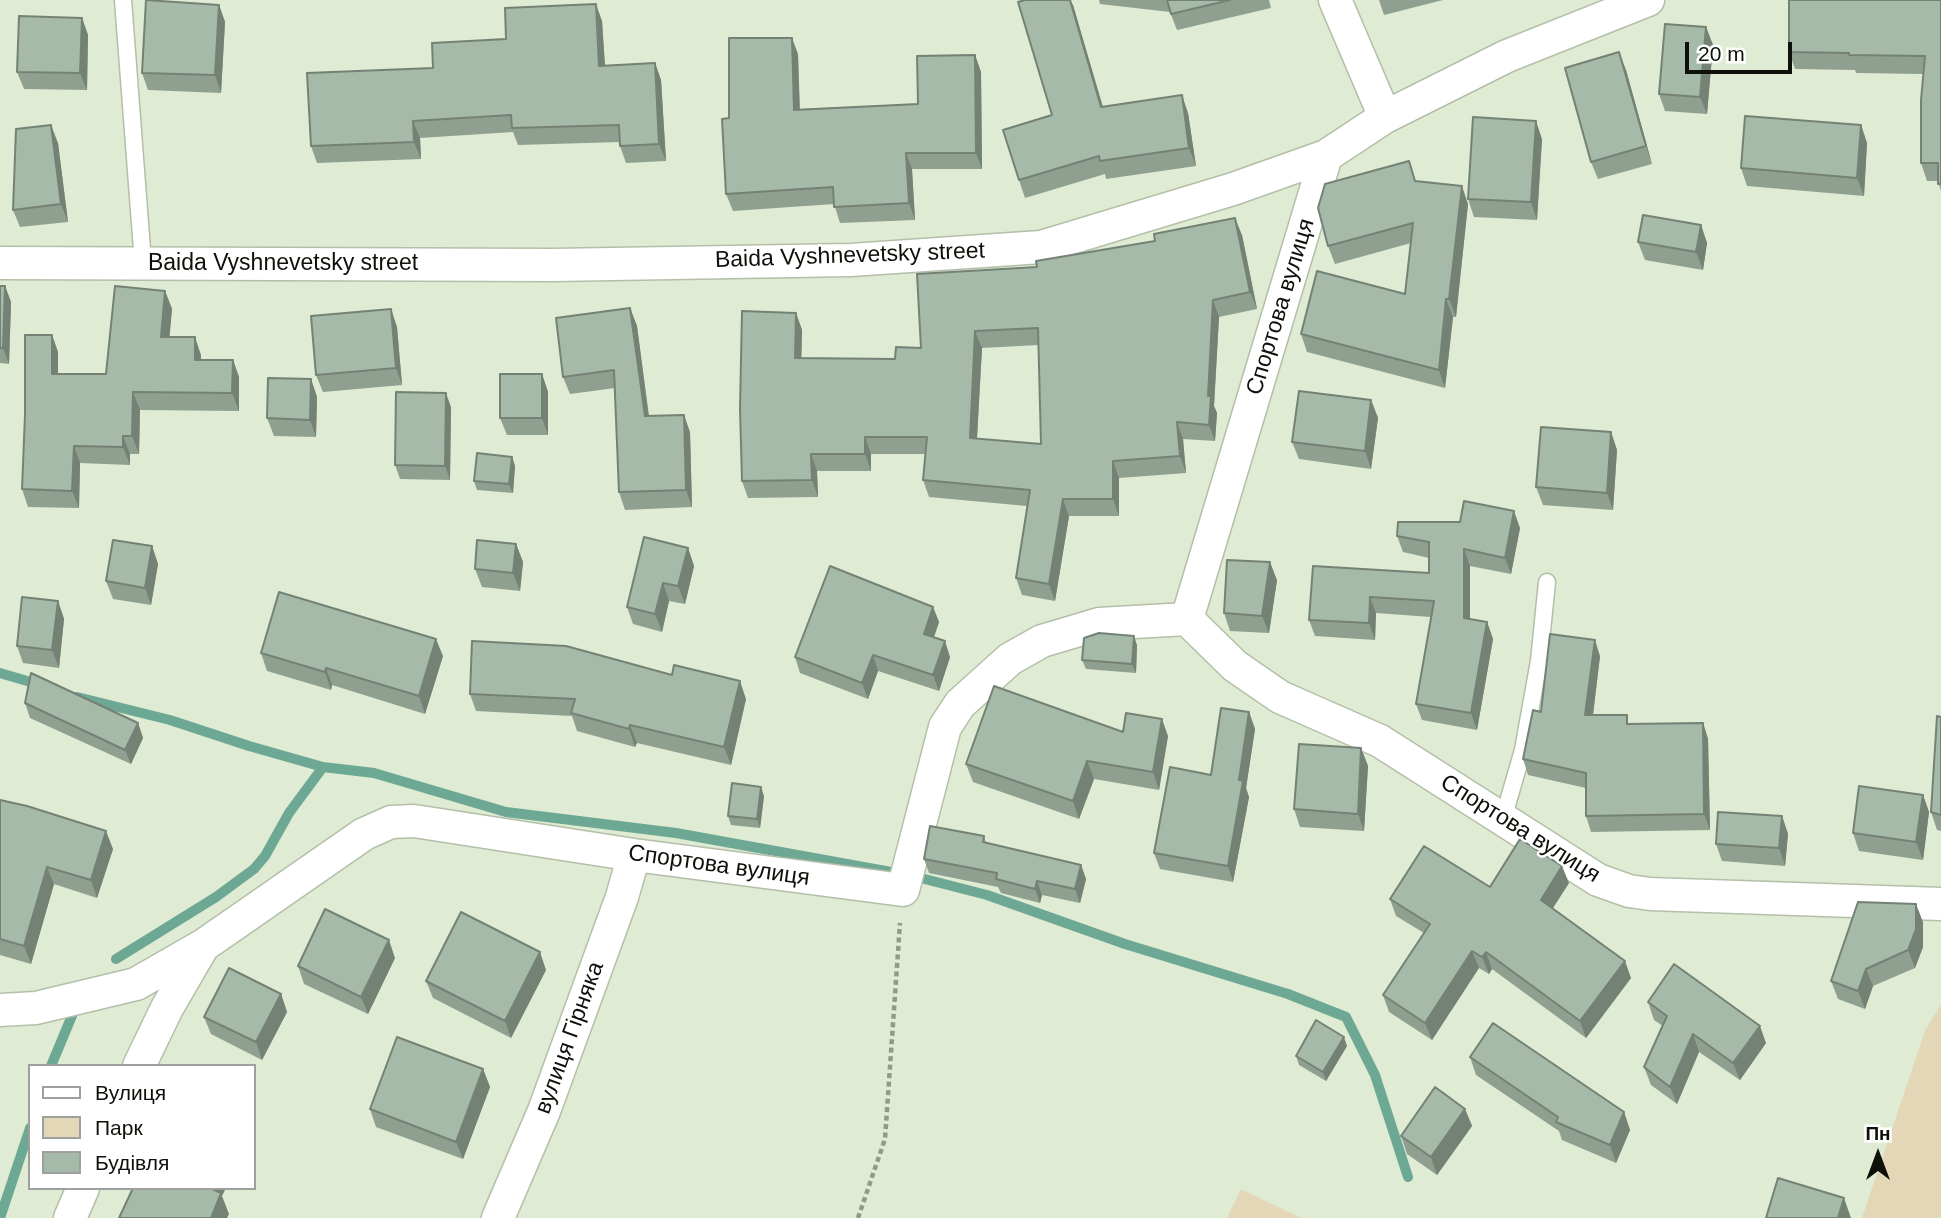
<!DOCTYPE html>
<html>
<head>
<meta charset="utf-8">
<style>
  body { margin:0 }
  #map { position:relative; width:1941px; height:1218px; overflow:hidden; background:#dfebd3; font-family:Arial,sans-serif }
  canvas { display:block }
  .legend { position:absolute; left:28px; top:1064px; width:228px; height:126px; box-sizing:border-box; background:#fff; border:2px solid #9ea09d; margin:0; padding:9px 12px; list-style:none; font-size:21px; color:#0d1109 }
  .legend li { display:flex; align-items:center; gap:14px; height:35px }
  .legend b { width:35px; border:2px solid #9ea09d }
  .north { position:absolute; left:1843px; top:1120px; width:70px; height:70px; -webkit-text-stroke:5px #fff; paint-order:stroke; rotate:0deg; font-size:19px; font-weight:700; line-height:28px; text-align:center; color:#0d1109 }
  .north::after { content:''; display:block; margin:auto; width:24px; height:32px; background:#0d1109; clip-path:polygon(50% 0,100% 100%,50% 72%,0 100%) }
  .scale { position:absolute; left:1685px; top:42px; width:107px; height:32px; box-sizing:border-box; border:4px solid #0d1109; border-top:0; padding-left:9px; font-size:21px; line-height:24px; white-space:nowrap; color:#0d1109; -webkit-text-stroke:5px #fff; paint-order:stroke }
</style>
</head>
<body>
<div id="map">
<canvas width="1941" height="1218"></canvas>
<ul class="legend">
<li><b style="height:9px;background:#fff"></b>Вулиця</li>
<li><b style="height:19px;background:#e3d7b8"></b>Парк</li>
<li><b style="height:19px;background:#a6baa9"></b>Будівля</li>
</ul>
<div class="north">Пн</div>
<div class="scale">20 m</div>
</div>
<script>
const ctx = document.querySelector('canvas').getContext('2d');
ctx.lineJoin = 'round';
function fillPath(path, color) { ctx.fillStyle = color; ctx.fill(path, 'evenodd'); }
function stroke(path, color, width, dash) { ctx.strokeStyle = color; ctx.lineWidth = width; ctx.lineCap = dash ? 'butt' : 'round'; ctx.setLineDash(dash || []); ctx.stroke(path); }
function drawText(font, color, halo, rows, align = 'center') {
  ctx.font = font + ' Arial,sans-serif'; ctx.lineWidth = 5; ctx.setLineDash([]); ctx.textBaseline = 'middle'; ctx.strokeStyle = halo; ctx.fillStyle = color; for (const [text, x, y, turn = 0] of rows) {
    ctx.save(); ctx.translate(x, y); ctx.rotate((+turn || 0) * Math.PI / 180); ctx.textAlign = isNaN(turn) ? turn : align; if (halo) ctx.strokeText(text, 0, 0); ctx.fillText(text, 0, 0); ctx.restore();
  }
}
const green = new Path2D(`
  M1941 1004V1218H1862L1925 1031Z
  M1241 1189 1301 1218H1227Z`);
const stream = new Path2D(`
  M0 673 41 685
  M77 697 170 720 249 746 323 767 374 773 506 812 676 833 913 876 987 895 1125 944 1288 994 1346 1017 1375 1075 1408 1177
  M116 959 216 897 254 869 265 856 289 813 323 767
  M51 1066 76 1006
  M0 1218 30 1128`);
const path = new Path2D(`
  M858 1218 885 1139 900 923`);
const lane = new Path2D(`
  M123 0 143 263
  M1503 819 1523 750 1539 661 1547 582`);
const street = new Path2D(`
  M1335 0 1385 117
  M0 263 553 265 851 260 1041 247 1233 189 1326 156 1385 117 1507 56 1648 0
  M1187 619 1235 666 1280 697 1380 741 1598 880 1629 891 1650 894 1941 904
  M0 1010 36 1008 136 984 204 945 364 834 391 822 414 821 634 855 903 890 945 727 960 704 1010 659 1042 641 1099 624 1187 619 1326 156
  M139 1066 167 1008 203 946
  M70 1218 83 1188
  M498 1218 544 1111 622 897 634 855`);
const wall = new Path2D(`
  M1099 0H1269L1271 8 1177 30 1170 12 1100 4Z
  M1379 0H1443L1384 15Z
  M1941 0V191L1938 181H1927L1921 163 1923 74 1856 73 1855 70 1795 69 1789 52Z
  M219 5 225 22 221 93 148 90 142 73Z
  M1073 5 1102 107 1188 113 1196 166 1106 179 1105 174 1025 198 1019 180 1052 115Z
  M82 18 88 35 87 90 24 89 17 72Z
  M602 21 605 66 655 63 661 80 666 161 626 163 620 146V142L518 145 513 132 420 138 421 159 317 163 311 146 433 68 506 39Z
  M1706 27 1713 45 1707 114 1665 111 1659 94Z
  M798 54 800 109 918 104 975 55 981 72 982 169H912L915 220 840 223 834 204 733 211 726 194 729 118Z
  M1626 70 1652 164 1598 179 1591 162Z
  M1861 125 1867 143 1864 196 1747 186 1741 168Z
  M1542 139 1537 220 1474 217 1468 199Z
  M58 143 68 222 20 227 13 210Z
  M1416 181 1468 204 1456 317H1453L1445 388 1307 352 1301 334 1405 294 1411 243 1335 264 1328 246Z
  M1701 225 1707 243 1703 270 1645 260 1638 242Z
  M1242 235 1257 309 1219 317 1214 406 1217 413 1215 441 1183 439 1186 473 1119 478V516H1069L1055 601 1022 595 1016 578 1027 506 929 497 923 480 925 454H871V471H817L818 497 748 498 742 481 796 313 802 330 801 358 895 359 921 348 1037 267ZM1038 345 1041 444 977 439 982 348Z
  M0 286H5L11 302 9 364 0 363Z
  M165 291 172 309 169 337 201 355V360H233L239 377V411L140 410 139 454H130V465L80 463 79 508 28 507 22 489 25 415 52 335 58 352V374H106Z
  M630 308 637 326 649 416 690 432 692 507 625 510 619 492 615 388 570 394 563 377Z
  M391 309 397 327 402 385 323 392 316 375Z
  M542 374 548 392V435H507L500 418Z
  M311 379 317 397 316 437 274 436 267 418Z
  M1371 400 1378 418 1371 469 1299 459 1292 442Z
  M451 407 450 480 400 479 395 465Z
  M1611 432 1617 450 1613 510 1543 505 1536 487Z
  M512 457 515 466 513 493 477 490 474 481Z
  M1520 528 1511 574 1470 566V619L1487 622 1493 639 1477 730 1422 720 1416 704 1431 617 1376 613 1375 640 1315 636 1309 620 1429 573V558L1403 552 1397 536Z
  M516 544 523 562 520 591 482 587 475 569Z
  M152 546 158 564 151 605 113 599 106 581Z
  M688 548 694 566 685 604 669 601 662 632 633 624 627 607Z
  M1277 580 1269 633 1230 631 1224 613Z
  M58 601 64 619 59 668 23 663 17 646Z
  M933 607 939 622 934 638 950 657 939 691 878 671 868 699 800 673 795 657Z
  M1137 645 1136 673 1086 669 1082 660Z
  M261 653 443 656 425 714 332 685 331 690 267 671Z
  M1600 656 1593 715 1630 724 1703 723 1708 739 1710 830 1591 832 1586 816V788L1528 775 1523 759 1541 712Z
  M470 694 746 699 731 765 637 743 635 747 577 731 572 716 476 711Z
  M25 703 138 723 143 738 131 764 30 718Z
  M1249 712 1255 729 1246 788 1249 797 1233 882 1160 869 1154 853 1211 775Z
  M1941 717V831L1937 830 1931 812Z
  M1123 732 1168 736 1159 790 1094 779 1079 819 973 782 966 764Z
  M1361 748 1368 766 1364 831 1300 827 1294 809Z
  M1923 795 1929 812 1923 860 1859 851 1853 833Z
  M764 796 760 828 731 825 728 816Z
  M0 800 113 849 97 898 54 884 31 964 0 955Z
  M1782 816 1788 834 1785 866 1722 861 1716 844Z
  M984 836 986 843 1081 865 1086 879 1080 903 1042 895 1040 903 1001 893 998 887 929 873 924 859Z
  M1569 883 1553 908 1631 978 1586 1038 1492 969 1489 974 1479 968 1432 1040 1389 1012 1383 995 1424 933 1396 916 1390 899 1490 887Z
  M1923 922V947L1915 968 1873 986 1865 1009 1838 999 1831 981Z
  M395 958 368 1014 304 984 298 966Z
  M546 970 511 1038 433 998 426 981Z
  M281 994 287 1012 262 1060 211 1034 204 1017Z
  M1648 1002 1766 1043 1740 1080 1699 1052 1677 1104 1651 1085 1644 1067 1663 1026 1654 1020Z
  M1347 1046 1326 1081 1299 1065 1296 1056Z
  M1470 1057 1624 1112 1630 1130 1616 1163 1562 1140 1559 1131 1476 1075Z
  M483 1069 490 1087 463 1159 376 1127 370 1109Z
  M1465 1109 1472 1126 1437 1175 1407 1154 1401 1136Z`);
const shadedWall = new Path2D(`
  M1070 0 1073 5 1108 124 1101 107Z
  M596 4 602 21 606 83 599 66Z
  M219 5 225 22 221 93 215 75Z
  M82 18 88 35 87 90 80 73Z
  M1706 27 1713 45 1707 114 1700 97Z
  M792 38 798 54 800 126 794 110Z
  M1619 52 1626 70 1652 164 1646 146Z
  M975 55 981 72 982 169 976 153Z
  M655 63 661 80 666 161 659 144Z
  M1182 95 1188 113 1196 166 1189 148Z
  M413 121 420 138 421 159 414 142Z
  M1536 121 1542 139 1537 220 1531 202Z
  M51 125 58 143 68 222 61 204Z
  M1861 125 1867 143 1864 196 1857 178Z
  M906 153 912 169 915 220 909 203Z
  M1462 186 1468 204 1456 317 1449 299Z
  M1235 218 1242 235 1257 309 1250 292Z
  M1701 225 1707 243 1703 270 1696 252Z
  M5 286 11 302 9 364 3 348Z
  M165 291 172 309 168 355 161 337Z
  M1446 299 1453 317 1445 388 1439 370Z
  M1213 300 1219 317 1214 406 1217 413 1215 441 1209 425 1208 396Z
  M630 308 637 326 651 434 645 416Z
  M391 309 397 327 402 385 396 368Z
  M796 313 802 330 801 375 795 358Z
  M975 331 982 348 976 455 970 438Z
  M52 335 58 352V391L52 374Z
  M195 337 201 355V377L195 360Z
  M233 360 239 377V411L232 393Z
  M542 374 548 392V435L542 418Z
  M311 379 317 397 316 437 310 420Z
  M133 392 140 410 139 454 132 436Z
  M446 393 451 407 450 480 445 466Z
  M1371 400 1378 418 1371 469 1365 451Z
  M684 415 690 432 692 507 686 490Z
  M1177 422 1183 439 1186 473 1180 456Z
  M1611 432 1617 450 1613 510 1607 493Z
  M123 436 130 454V465L123 447Z
  M865 437 871 454V471L865 454Z
  M74 446 80 463 79 508 72 491Z
  M811 454 817 471 818 497 812 480Z
  M512 457 515 466 513 493 509 484Z
  M1113 461 1119 478V516L1113 499Z
  M1063 499 1069 516 1055 601 1049 584Z
  M1514 511 1520 528 1511 574 1505 558Z
  M516 544 523 562 520 591 513 573Z
  M152 546 158 564 151 605 145 588Z
  M688 548 694 566 685 604 678 586Z
  M1464 549 1470 566V635L1464 618Z
  M1270 562 1277 580 1269 633 1262 616Z
  M663 583 669 601 662 632 655 614Z
  M1370 597 1376 613 1375 640 1369 623Z
  M58 601 64 619 59 668 52 650Z
  M933 607 939 622 929 650 924 634Z
  M1487 622 1493 639 1477 730 1471 713Z
  M1134 636 1137 645 1136 673 1132 664Z
  M436 639 443 656 425 714 419 696Z
  M1595 640 1600 656 1591 731 1585 715Z
  M945 641 950 657 939 691 933 675Z
  M873 655 878 671 868 699 862 683Z
  M326 668 332 685 331 690 325 672Z
  M740 681 746 699 731 765 724 747Z
  M1249 712 1255 729 1246 788 1249 797 1233 882 1228 866Z
  M1162 719 1168 736 1159 790 1153 772Z
  M138 723 143 738 131 764 125 750Z
  M1703 723 1708 739 1710 830 1704 814Z
  M630 725 637 743 635 747 629 729Z
  M1361 748 1368 766 1364 831 1358 814Z
  M1087 761 1094 779 1079 819 1073 801Z
  M761 787 764 796 760 828 757 819Z
  M1923 795 1929 812 1923 860 1916 842Z
  M1782 816 1788 834 1785 866 1779 848Z
  M106 831 113 849 97 898 91 880Z
  M1081 865 1086 879 1080 903 1075 889Z
  M1562 866 1569 883 1547 917 1541 900Z
  M47 867 54 884 31 964 24 946Z
  M1037 881 1042 895 1040 903 1035 889Z
  M1916 904 1923 922V947L1915 968 1908 950Z
  M389 940 395 958 368 1014 361 997Z
  M1472 951 1479 968 1432 1040 1425 1023Z
  M540 952 546 970 511 1038 505 1021Z
  M1486 952 1492 969 1489 974 1482 957Z
  M1625 961 1631 978 1586 1038 1580 1021Z
  M1866 969 1873 986 1865 1009 1858 991Z
  M281 994 287 1012 262 1060 256 1042Z
  M1760 1026 1766 1043 1740 1080 1733 1063Z
  M1693 1034 1699 1052 1677 1104 1670 1087Z
  M1344 1037 1347 1046 1326 1081 1323 1072Z
  M483 1069 490 1087 463 1159 456 1142Z
  M1465 1109 1472 1126 1437 1175 1431 1157Z
  M254 1112 256 1119 254 1125Z
  M1624 1112 1630 1130 1616 1163 1610 1145Z
  M209 1188H226L222 1196 229 1214 227 1218H211Z
  M1844 1198 1851 1218H1838Z`);
const building = new Path2D(`
  M146 0 219 5 215 75 142 73Z
  M1025 0H1070L1101 107 1182 95 1189 148 1100 161 1099 156 1019 180 1003 130 1052 115 1018 2Z
  M1167 0H1230L1171 14Z
  M1789 0H1941V184H1938V163H1921V100L1925 56 1849 55V53L1789 52Z
  M596 4 599 66 655 63 659 144 620 146 619 125 512 128 511 115 413 121 414 142 311 146 307 73 433 68 432 43 506 39 505 8Z
  M19 16 82 18 80 73 17 72Z
  M1665 24 1706 27 1700 97 1659 94Z
  M729 38H792L794 110 918 104 917 56 975 55 976 153H906L909 203 834 207 833 187 726 194 722 119 729 118Z
  M1619 52 1646 146 1591 162 1565 68Z
  M1745 116 1861 125 1857 178 1741 168Z
  M1473 117 1536 121 1531 202 1468 199Z
  M51 125 61 204 13 210 16 129Z
  M1409 161 1415 181 1462 186 1449 299H1446L1439 370 1301 334 1317 271 1405 294 1413 223 1328 246 1318 208 1325 184Z
  M1643 215 1701 225 1696 252 1638 242Z
  M1235 218 1250 292 1213 300 1208 396H1211L1209 425 1177 422 1180 456 1113 461V499H1063L1049 584 1016 578 1030 490 923 480 927 437H865V454H811L812 480 742 481 740 409 742 311 796 313 795 358 895 359 896 347 921 348 917 274 1037 267 1036 261 1155 241 1154 234ZM1038 328 1041 444 970 438 975 331Z
  M0 286H5L3 348H0Z
  M115 286 165 291 161 337H195V360H233L232 393 133 392 132 436H123V447L74 446 72 491 22 489 25 415V335H52V374H106Z
  M630 308 645 416 684 415 686 490 619 492 614 370 563 377 556 318Z
  M391 309 396 368 316 375 311 316Z
  M500 374H542V418H500Z
  M268 378 311 379 310 420 267 418Z
  M1299 391 1371 400 1365 451 1292 442Z
  M396 392 446 393 445 466 395 465Z
  M1541 427 1611 432 1607 493 1536 487Z
  M477 453 512 457 509 484 474 481Z
  M1464 501 1514 511 1505 558 1464 549V618L1487 622 1471 713 1416 704 1434 601 1370 597 1369 623 1309 620 1313 566 1429 573V542L1397 536 1398 522H1460Z
  M644 537 688 548 678 586 663 583 655 614 627 607Z
  M113 540 152 546 145 588 106 581Z
  M477 540 516 544 513 573 475 569Z
  M1227 560 1270 562 1262 616 1224 613Z
  M830 566 933 607 924 634 945 641 933 675 873 655 862 683 795 657Z
  M279 592 436 639 419 696 326 668 325 672 261 653Z
  M22 597 58 601 52 650 17 646Z
  M1099 633 1134 636 1132 664 1082 660 1084 638Z
  M1550 634 1595 640 1585 715H1627V724L1703 723 1704 814 1586 816V773L1523 759 1533 710 1541 712Z
  M472 641 566 646 672 675 674 665 740 681 724 747 630 725 629 729 571 713 575 699 470 694Z
  M31 673 138 723 125 750 25 703Z
  M994 686 1123 732 1126 713 1162 719 1153 772 1087 761 1073 801 966 764Z
  M1221 708 1249 712 1239 780 1243 781 1228 866 1154 853 1170 767 1211 775Z
  M1937 716 1941 717V815L1931 812Z
  M1299 744 1361 748 1358 814 1294 809Z
  M732 783 761 787 757 819 728 816Z
  M1859 786 1923 795 1916 842 1853 833Z
  M0 800 27 806 106 831 91 880 47 867 24 946 0 939Z
  M1718 812 1782 816 1779 848 1716 844Z
  M930 826 984 836 983 842 1081 865 1075 889 1037 881 1035 889 996 879 997 873 924 859Z
  M1520 839 1562 866 1541 900 1625 961 1580 1021 1486 952 1482 957 1472 951 1425 1023 1383 995 1430 924 1390 899 1424 846 1490 887Z
  M1858 902 1916 904V929L1908 950 1866 969 1858 991 1831 981Z
  M325 909 389 940 361 997 298 966Z
  M461 912 540 952 505 1021 426 981Z
  M1674 964 1760 1026 1733 1063 1693 1034 1670 1087 1644 1067 1667 1016 1648 1002Z
  M229 968 281 994 256 1042 204 1017Z
  M1316 1020 1344 1037 1323 1072 1296 1056Z
  M1493 1023 1624 1112 1610 1145 1556 1122 1558 1117 1470 1057Z
  M397 1037 483 1069 456 1142 370 1109Z
  M1435 1087 1465 1109 1431 1157 1401 1136Z
  M1778 1178 1844 1198 1838 1218H1766Z
  M133 1188H210L221 1193 211 1218H119Z`);
const streetNames = [
  ["Baida Vyshnevetsky street",850,256,-2],
  ["Baida Vyshnevetsky street",283,264],
  ["Спортова вулиця",1281,307,-73],
  ["Спортова вулиця",1520,829,32],
  ["Спортова вулиця",719,866,8],
  ["вулиця Гірняка",570,1038,-70]
];
fillPath(green, '#e3d7b8');
stroke(stream, '#6ca893', 10);
stroke(lane, '#b4bfa9', 19);
stroke(street, '#b4bfa9', 35);
stroke(path, '#919a88', 4.5, [5, 3.5]);
stroke(lane, '#fff', 16);
stroke(street, '#fff', 32);
fillPath(wall, '#8fa091');
fillPath(shadedWall, '#748276');
fillPath(building, '#a6baa9');
stroke(building, '#748276', 2);
drawText('23px', '#0d1109', '#fff', streetNames);
</script>
</body>
</html>
